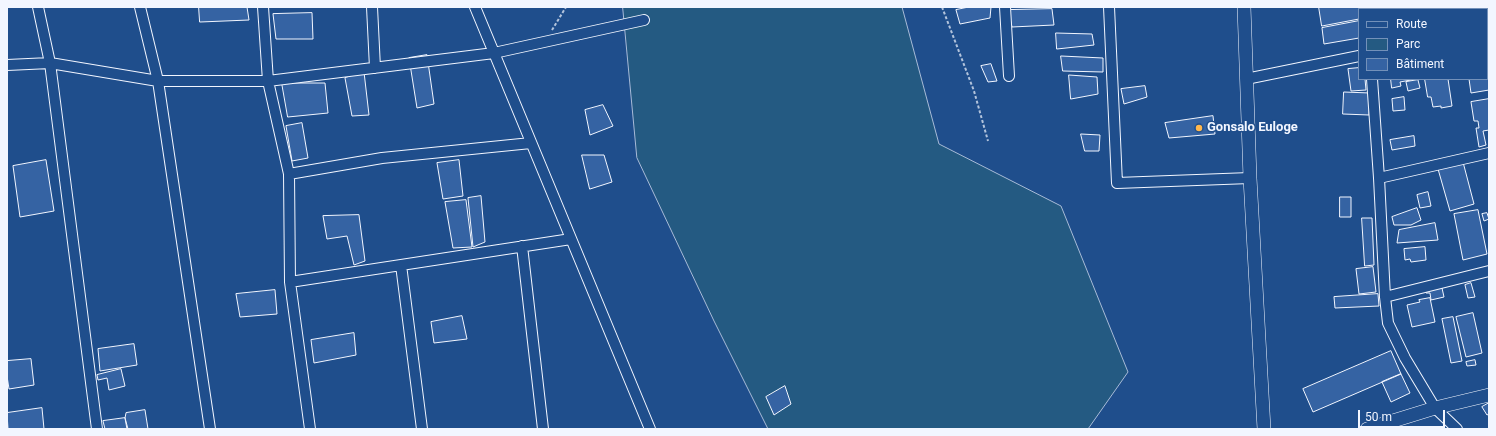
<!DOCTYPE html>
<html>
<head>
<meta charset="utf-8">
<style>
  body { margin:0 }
  #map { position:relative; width:1496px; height:436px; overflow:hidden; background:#1f4e8c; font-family:Roboto,sans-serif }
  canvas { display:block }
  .frame { position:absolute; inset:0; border:8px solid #f2f6ff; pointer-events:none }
  .legend { position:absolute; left:1358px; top:8px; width:130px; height:72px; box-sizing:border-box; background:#1f4e8c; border:1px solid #7391ba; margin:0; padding:5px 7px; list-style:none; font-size:12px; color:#f2f6ff }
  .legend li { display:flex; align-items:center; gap:8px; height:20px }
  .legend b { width:20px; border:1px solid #7391ba }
  .scale { position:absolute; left:1358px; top:410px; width:87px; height:18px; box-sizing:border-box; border:2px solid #f2f6ff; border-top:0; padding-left:5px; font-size:12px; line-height:14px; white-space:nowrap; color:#f2f6ff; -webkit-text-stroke:3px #1f4e8c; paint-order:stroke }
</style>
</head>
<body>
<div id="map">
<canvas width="1496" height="436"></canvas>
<div class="frame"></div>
<ul class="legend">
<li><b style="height:5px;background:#1f4e8c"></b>Route</li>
<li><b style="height:11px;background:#245a82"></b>Parc</li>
<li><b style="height:11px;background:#3563a3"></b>Bâtiment</li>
</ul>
<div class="scale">50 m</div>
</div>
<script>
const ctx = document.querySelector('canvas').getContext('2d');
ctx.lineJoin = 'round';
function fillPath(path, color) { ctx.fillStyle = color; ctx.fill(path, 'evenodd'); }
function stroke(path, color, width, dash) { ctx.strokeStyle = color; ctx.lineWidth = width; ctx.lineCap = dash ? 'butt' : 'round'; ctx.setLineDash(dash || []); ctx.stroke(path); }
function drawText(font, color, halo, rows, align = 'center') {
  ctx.font = font + ' Roboto,sans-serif'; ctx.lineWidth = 3; ctx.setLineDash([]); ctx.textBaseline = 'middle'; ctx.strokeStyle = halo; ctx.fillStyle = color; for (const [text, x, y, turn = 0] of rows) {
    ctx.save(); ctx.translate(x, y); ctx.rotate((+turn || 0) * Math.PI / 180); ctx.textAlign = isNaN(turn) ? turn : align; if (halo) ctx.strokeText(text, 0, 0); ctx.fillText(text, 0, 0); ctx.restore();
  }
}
const green = new Path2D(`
  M623 7H902L939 144 1061 206 1128 372 1088 429H768L714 321 637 158Z`);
const building = new Path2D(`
  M199 7H247L249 20 200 22Z
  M969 7H991L990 18 960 24 956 10Z
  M1319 7H1363L1364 9H1359V19L1322 26Z
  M1418 7H1455V9H1419Z
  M1052 9 1054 25 1012 27 1008 10Z
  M312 13 313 39H276L273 14Z
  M1359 21V38L1324 44 1322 28Z
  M1056 33 1092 34 1094 45 1057 49Z
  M427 55 434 104 417 108 409 58Z
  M1061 56 1103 58V72L1063 71Z
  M1487 56 1489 68V90L1471 93 1469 79H1487Z
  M991 64 997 81 988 82 981 66Z
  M1359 68V79H1365L1366 90 1351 91 1348 69Z
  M364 72 369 115 352 116 345 78Z
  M1069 75 1097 77 1098 94 1071 99Z
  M1391 79H1416L1400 82 1401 86 1392 88Z
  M1425 79H1448L1452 106 1441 108V106L1433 107 1431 97H1428Z
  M1418 80 1420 88 1408 91 1406 82Z
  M282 83H325L328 113 288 117Z
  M1145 86 1147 97 1124 104 1121 89Z
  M1344 92 1370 93 1369 115 1343 114Z
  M1404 97 1405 110 1393 111 1392 99Z
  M1489 99V130L1483 131 1486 145 1479 147 1476 128H1479L1478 121H1474L1471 102Z
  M603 105 613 126 590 135 585 110Z
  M1213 116 1215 134 1169 138 1165 123Z
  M302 123 308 158 292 161 286 126Z
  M1081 134 1100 135 1099 151H1085Z
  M1414 136 1415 146 1392 150 1390 140Z
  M582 155H604L612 182 590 189Z
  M46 160 54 211 20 217 13 166Z
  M459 160 463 196 443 199 437 163Z
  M1463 162 1474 204 1450 211 1438 169Z
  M1428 192 1431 206 1420 208 1417 195Z
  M481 196 485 242 473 247 468 198Z
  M1340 197H1351V217H1340Z
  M466 200 472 247 453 248 445 202Z
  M1417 208 1421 220 1411 225H1394L1392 217Z
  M1478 210 1487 254 1463 260 1454 214Z
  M1487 213 1489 219 1484 221 1482 214Z
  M359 215 365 261 354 265 347 236 327 239 323 216Z
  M1362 218H1372L1374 265 1365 266Z
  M1435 223 1438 240 1397 243 1399 230Z
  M1425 247 1426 260 1411 262 1410 259 1405 260 1404 249Z
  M1373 267 1376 292 1359 294 1356 269Z
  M1440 279 1444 297 1431 300 1430 293H1426L1424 283Z
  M1471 283 1475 297 1468 298 1465 285Z
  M275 290 277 314 240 317 236 294Z
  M1378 294 1379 306 1335 308 1334 297Z
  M1430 298 1435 322 1412 327 1407 305 1420 302 1419 300Z
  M1473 313 1482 353 1466 357 1456 317Z
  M462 316 467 339 434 343 431 322Z
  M1453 317 1462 361 1451 363 1442 319Z
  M354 333 356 355 314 363 311 340Z
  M134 344 137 365 100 371 98 349Z
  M1391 351 1401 374 1313 412 1303 389Z
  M31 359 34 385 9 389 7 376V361Z
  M1475 360 1476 365 1467 366 1466 362Z
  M121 369 125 386 109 390 107 378 98 380 97 375Z
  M1401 374 1410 393 1391 402 1382 382Z
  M785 386 791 404 774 415 766 397Z
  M1489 403V414L1487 415 1482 407Z
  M42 408 44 429H8L7 413Z
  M145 410 148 429H128L125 418 126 413Z
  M125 418 127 429H105L103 421Z`);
const path = new Path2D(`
  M942 7 974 91 988 141
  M552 30 566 7`);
const minor = new Path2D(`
  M38 7 50 63 97 429
  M140 7 158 81 210 429
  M263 7 268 81 289 174 290 282 310 429
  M372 7 375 68
  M475 7 650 429
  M1005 7 1009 76
  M1109 7 1117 183 1250 178
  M1369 7V9
  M1472 7 1473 9
  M1487 35H1489
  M7 65 50 63 158 81H268L494 53 644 20
  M1246 79 1359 56
  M1372 79 1379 178 1385 297 1388 323 1405 358 1435 408 1457 429
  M289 174 382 158 531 143
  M1379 178 1489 153
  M522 246 543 429
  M401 265 422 429
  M290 282 571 239
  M1385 297 1489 271`);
const tertiary = new Path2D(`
  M1244 7 1250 178 1264 429
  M1367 429 1435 408 1489 395`);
const markers = [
  [1199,128,4,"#ffb74d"]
];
const poiNames = [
  ["Gonsalo Euloge",1207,128]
];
fillPath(green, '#245a82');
stroke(green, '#a8bbd7', 1);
fillPath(building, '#3563a3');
stroke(building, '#f2f6ff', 1);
stroke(minor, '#f2f6ff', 12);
stroke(tertiary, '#f2f6ff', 14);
stroke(path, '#b3c4dc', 2, [3, 2]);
stroke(minor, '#1f4e8c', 10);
stroke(tertiary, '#1f4e8c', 13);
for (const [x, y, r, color] of markers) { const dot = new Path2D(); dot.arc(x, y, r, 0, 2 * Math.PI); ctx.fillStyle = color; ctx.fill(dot); stroke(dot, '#1f4e8c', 1.5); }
drawText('bold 13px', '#f2f6ff', '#1f4e8c', poiNames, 'left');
</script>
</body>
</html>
